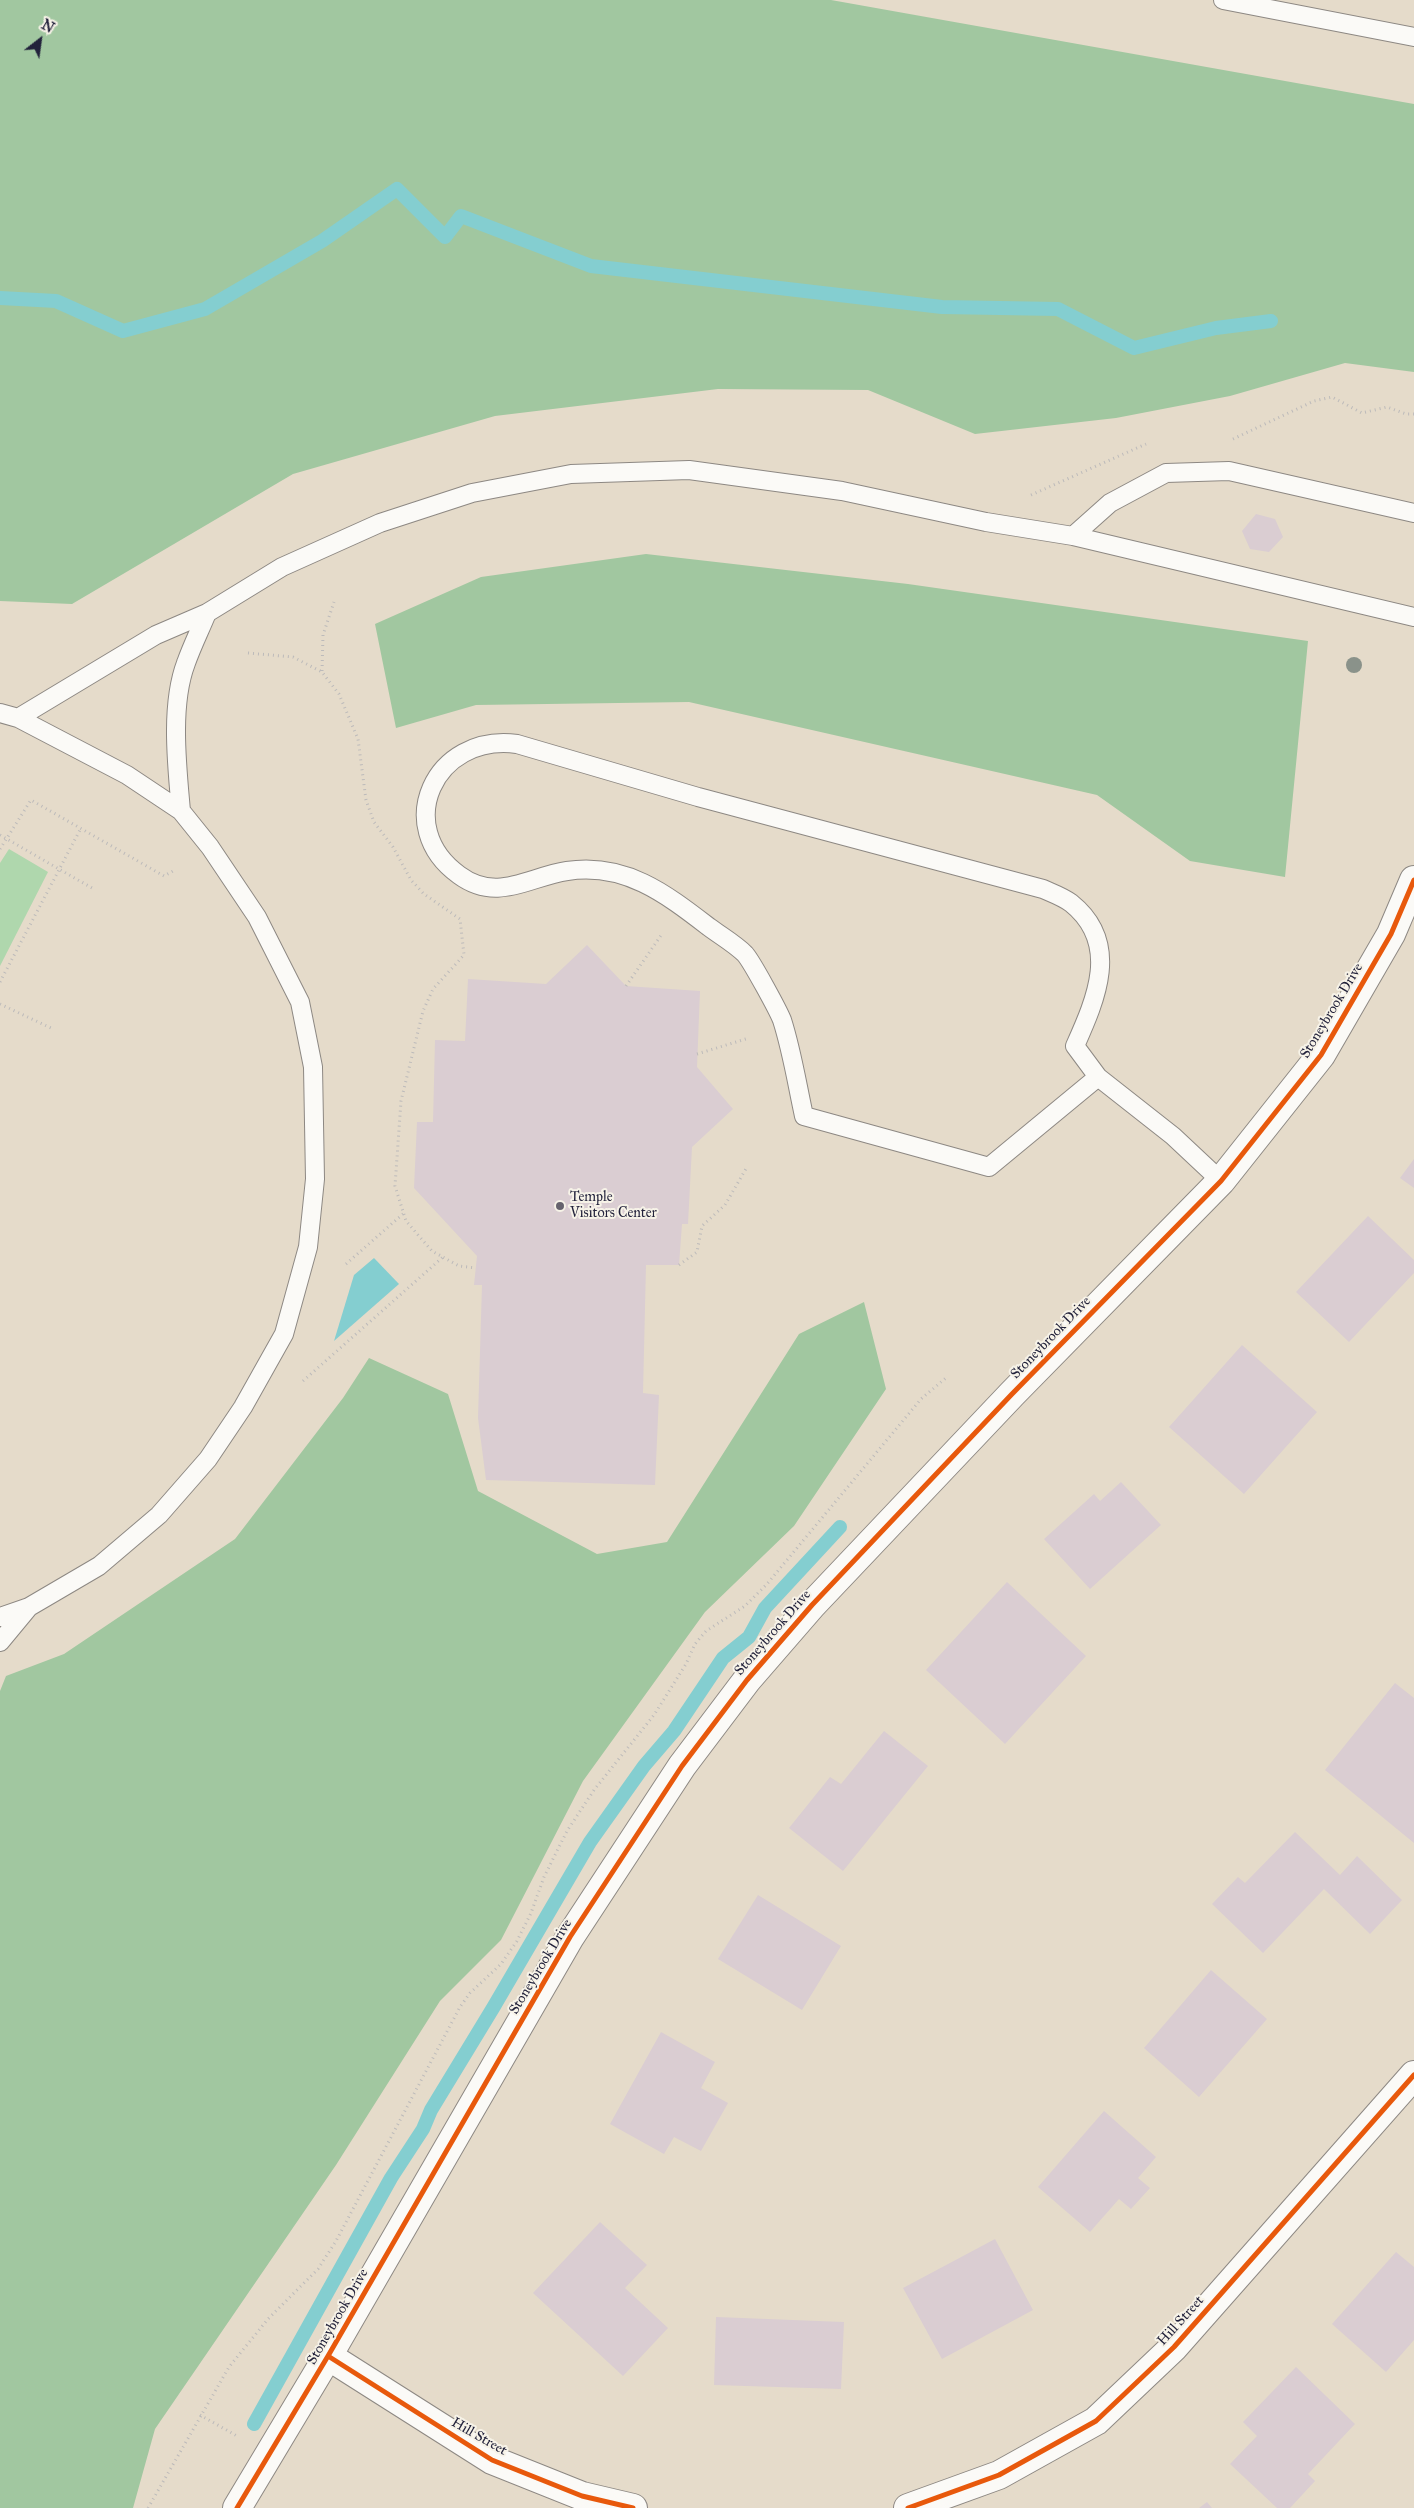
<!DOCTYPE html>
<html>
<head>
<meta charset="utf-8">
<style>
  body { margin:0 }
  #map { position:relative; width:1414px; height:2508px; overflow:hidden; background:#e5dbca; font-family:"IM FELL Great Primer",serif }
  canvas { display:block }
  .north { position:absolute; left:15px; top:15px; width:50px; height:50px; -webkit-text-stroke:4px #f7f3e8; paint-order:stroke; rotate:30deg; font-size:14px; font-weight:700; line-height:20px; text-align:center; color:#22223b }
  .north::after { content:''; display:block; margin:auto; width:18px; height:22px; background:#22223b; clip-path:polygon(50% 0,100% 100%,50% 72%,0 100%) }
</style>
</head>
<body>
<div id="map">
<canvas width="1414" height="2508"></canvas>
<div class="north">N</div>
</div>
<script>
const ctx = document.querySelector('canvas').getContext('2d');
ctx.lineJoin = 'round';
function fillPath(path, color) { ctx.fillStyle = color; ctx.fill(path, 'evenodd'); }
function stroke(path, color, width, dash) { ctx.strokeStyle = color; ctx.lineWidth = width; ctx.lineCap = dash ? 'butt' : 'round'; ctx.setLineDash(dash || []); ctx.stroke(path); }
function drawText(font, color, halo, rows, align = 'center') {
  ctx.font = font + ' "IM FELL Great Primer",serif'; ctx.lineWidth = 4; ctx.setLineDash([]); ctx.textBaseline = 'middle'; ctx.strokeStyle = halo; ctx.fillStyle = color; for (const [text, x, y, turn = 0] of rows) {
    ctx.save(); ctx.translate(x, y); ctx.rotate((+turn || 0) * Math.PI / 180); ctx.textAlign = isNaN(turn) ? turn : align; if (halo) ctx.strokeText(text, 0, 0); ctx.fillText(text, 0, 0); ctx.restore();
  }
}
const green = new Path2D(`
  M9 849 48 872 0 966V863Z`);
const forest = new Path2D(`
  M0 0H831L1414 104V372L1345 363 1230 396 1116 418 975 434 868 390 718 389 495 416 293 474 72 604 0 601Z
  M646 554 908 584 1308 641 1285 877 1190 861 1097 795 689 702 476 705 396 728 375 624 481 577Z
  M864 1302 886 1389 794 1526 705 1612 583 1781 501 1940 440 2001 336 2165 155 2429 133 2508H0V1691L6 1676 64 1654 235 1539 343 1398 369 1358 448 1394 478 1491 597 1554 667 1542 799 1334Z`);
const water = new Path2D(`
  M374 1258 399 1284 334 1341 354 1275Z`);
const stream = new Path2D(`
  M0 298 56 301 123 331 205 309 322 241 397 189 445 237 461 216 591 266 942 307 1058 309 1134 348 1216 328 1271 321
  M254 2424 391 2178 423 2129 431 2110 493 2008 590 1842 644 1766 674 1731 723 1658 749 1637 765 1608 840 1527`);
const building = new Path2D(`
  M1256 514 1275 519 1283 537 1269 552 1250 549 1242 531Z
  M587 945 626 986 700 991 697 1067 733 1109 692 1147 688 1224H682L679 1265H646L643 1393 659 1395 655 1485 486 1480 478 1418 482 1285H474L477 1256 414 1188 417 1122H433L435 1040 465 1041 468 979 546 984Z
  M1414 1159V1188L1400 1178Z
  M1368 1216 1414 1260V1273L1349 1342 1296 1292Z
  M1242 1345 1317 1412 1244 1494 1169 1427Z
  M1121 1482 1161 1525 1090 1589 1044 1539 1094 1494 1100 1501Z
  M1007 1582 1086 1656 1005 1744 926 1670Z
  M1395 1683 1414 1698V1843L1325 1770Z
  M884 1731 928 1766 843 1871 789 1828 830 1777 841 1784Z
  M1295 1832 1340 1875 1357 1856 1402 1900 1370 1934 1324 1889 1263 1953 1212 1904 1238 1877 1245 1883Z
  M758 1895 841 1946 802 2010 718 1959Z
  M1211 1970 1267 2019 1199 2097 1144 2048Z
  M661 2032 715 2062 701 2088 728 2103 701 2151 674 2137 664 2154 610 2124Z
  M1104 2111 1156 2157 1138 2178 1150 2188 1131 2209 1119 2199 1090 2232 1038 2187Z
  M600 2222 647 2265 625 2288 668 2328 623 2376 533 2293Z
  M995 2239 1033 2310 942 2359 903 2288Z
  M1396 2252 1414 2267V2340L1386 2372 1332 2324Z
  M716 2317 844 2322 841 2389 714 2385Z
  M1296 2367 1355 2424 1308 2474 1315 2481 1290 2508H1277L1230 2464 1257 2436 1243 2422Z
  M1207 2502 1212 2508H1199Z`);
const path = new Path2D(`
  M1233 439 1314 401 1332 397 1362 413 1387 407 1406 414H1414
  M1031 495 1146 444
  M248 653 293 657 322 672 339 694 358 739 366 800 374 822 393 847 411 880 424 894 460 919 464 955 433 989 423 1011 401 1101 395 1186 406 1221 432 1251 459 1266 476 1268
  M322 671 323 635 334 602
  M0 835 92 888
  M0 849 31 800 164 876 175 870
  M0 982 81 828
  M626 986 662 934
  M0 1004 51 1028
  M697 1054 749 1038
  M346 1264 404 1213
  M679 1265 697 1252 702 1226 725 1205 747 1167
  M303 1381 443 1257
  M200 2415 237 2436
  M148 2508 229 2367 268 2319 318 2269 336 2241 460 2007 470 1993 501 1964 517 1941 531 1913 544 1877 567 1831 594 1790 654 1715 686 1664 695 1644 706 1631 745 1606 767 1584 921 1399 947 1377`);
const lane = new Path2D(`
  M1223 0 1414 37
  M1073 536 1110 503 1166 473 1229 471 1414 513
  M0 713 18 718 156 635 207 613 282 567 380 523 472 493 571 474 689 470 842 491 986 522 1073 536 1414 617
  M181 811C177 766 170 705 186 663 192 646 200 630 207 613
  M1098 1077 989 1167 804 1116C797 1084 792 1051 782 1020 778 1010 752 962 745 954 735 944 721 936 709 927 666 894 625 862 567 871 528 877 497 903 459 875 392 827 434 733 517 744L698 797 1043 889C1052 893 1063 897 1071 903 1121 943 1096 999 1075 1046L1098 1077 1173 1136 1221 1181
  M0 1617 29 1607 99 1566 159 1515 208 1459 243 1407 284 1334 308 1247 315 1179 313 1067 300 1002 257 917 210 847 181 811 127 775 18 718
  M0 1642 29 1607`);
const street = new Path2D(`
  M328 2356 492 2460 582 2496 633 2508
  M908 2508 999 2475 1096 2421 1174 2347 1414 2075`);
const secondary = new Path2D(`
  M237 2508 328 2356 570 1937 682 1766 747 1680 812 1605 1012 1394 1221 1181 1321 1055 1391 934 1414 880`);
const cycleway = new Path2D(`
  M328 2356 492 2460 582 2496 633 2508
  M237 2508 328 2356 570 1937 682 1766 747 1680 812 1605 1012 1394 1221 1181 1321 1055 1391 934 1414 880
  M908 2508 999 2475 1096 2421 1174 2347 1414 2075`);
const trees = [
  [1354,665]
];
const markers = [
  [560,1206,5,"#66636d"]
];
const streetNames = [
  ["Stoneybrook Drive",1332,1011,-59],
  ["Stoneybrook Drive",1051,1338,-46],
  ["Stoneybrook Drive",773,1633,-49],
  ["Stoneybrook Drive",541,1967,-59],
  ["Stoneybrook Drive",338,2317,-60],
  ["Hill Street",1181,2321,-48],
  ["Hill Street",479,2437,30]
];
const poiNames = [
  ["Temple",570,1198],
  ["Visitors Center",570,1214]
];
fillPath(green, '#afd7ad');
fillPath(forest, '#a1c7a0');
fillPath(water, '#84ced0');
stroke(stream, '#84ced0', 14);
fillPath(building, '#dacdd2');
stroke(lane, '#8d8883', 20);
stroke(street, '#8d8883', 30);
stroke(secondary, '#8d8883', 30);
stroke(path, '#bcbaba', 3, [1, 4]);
stroke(lane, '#fbfaf7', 18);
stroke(street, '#fbfaf7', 28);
stroke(secondary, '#fbfaf7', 28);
stroke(cycleway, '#e8590c', 5);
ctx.fillStyle = '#8a928a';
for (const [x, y] of trees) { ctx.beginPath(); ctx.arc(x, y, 8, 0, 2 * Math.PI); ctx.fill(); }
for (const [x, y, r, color] of markers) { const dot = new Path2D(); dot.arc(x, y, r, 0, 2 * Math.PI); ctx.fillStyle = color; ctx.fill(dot); stroke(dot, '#f7f3e8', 2); }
drawText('14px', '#22223b', '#f7f3e8', streetNames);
drawText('14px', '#22223b', '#f7f3e8', poiNames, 'left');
</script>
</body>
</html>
